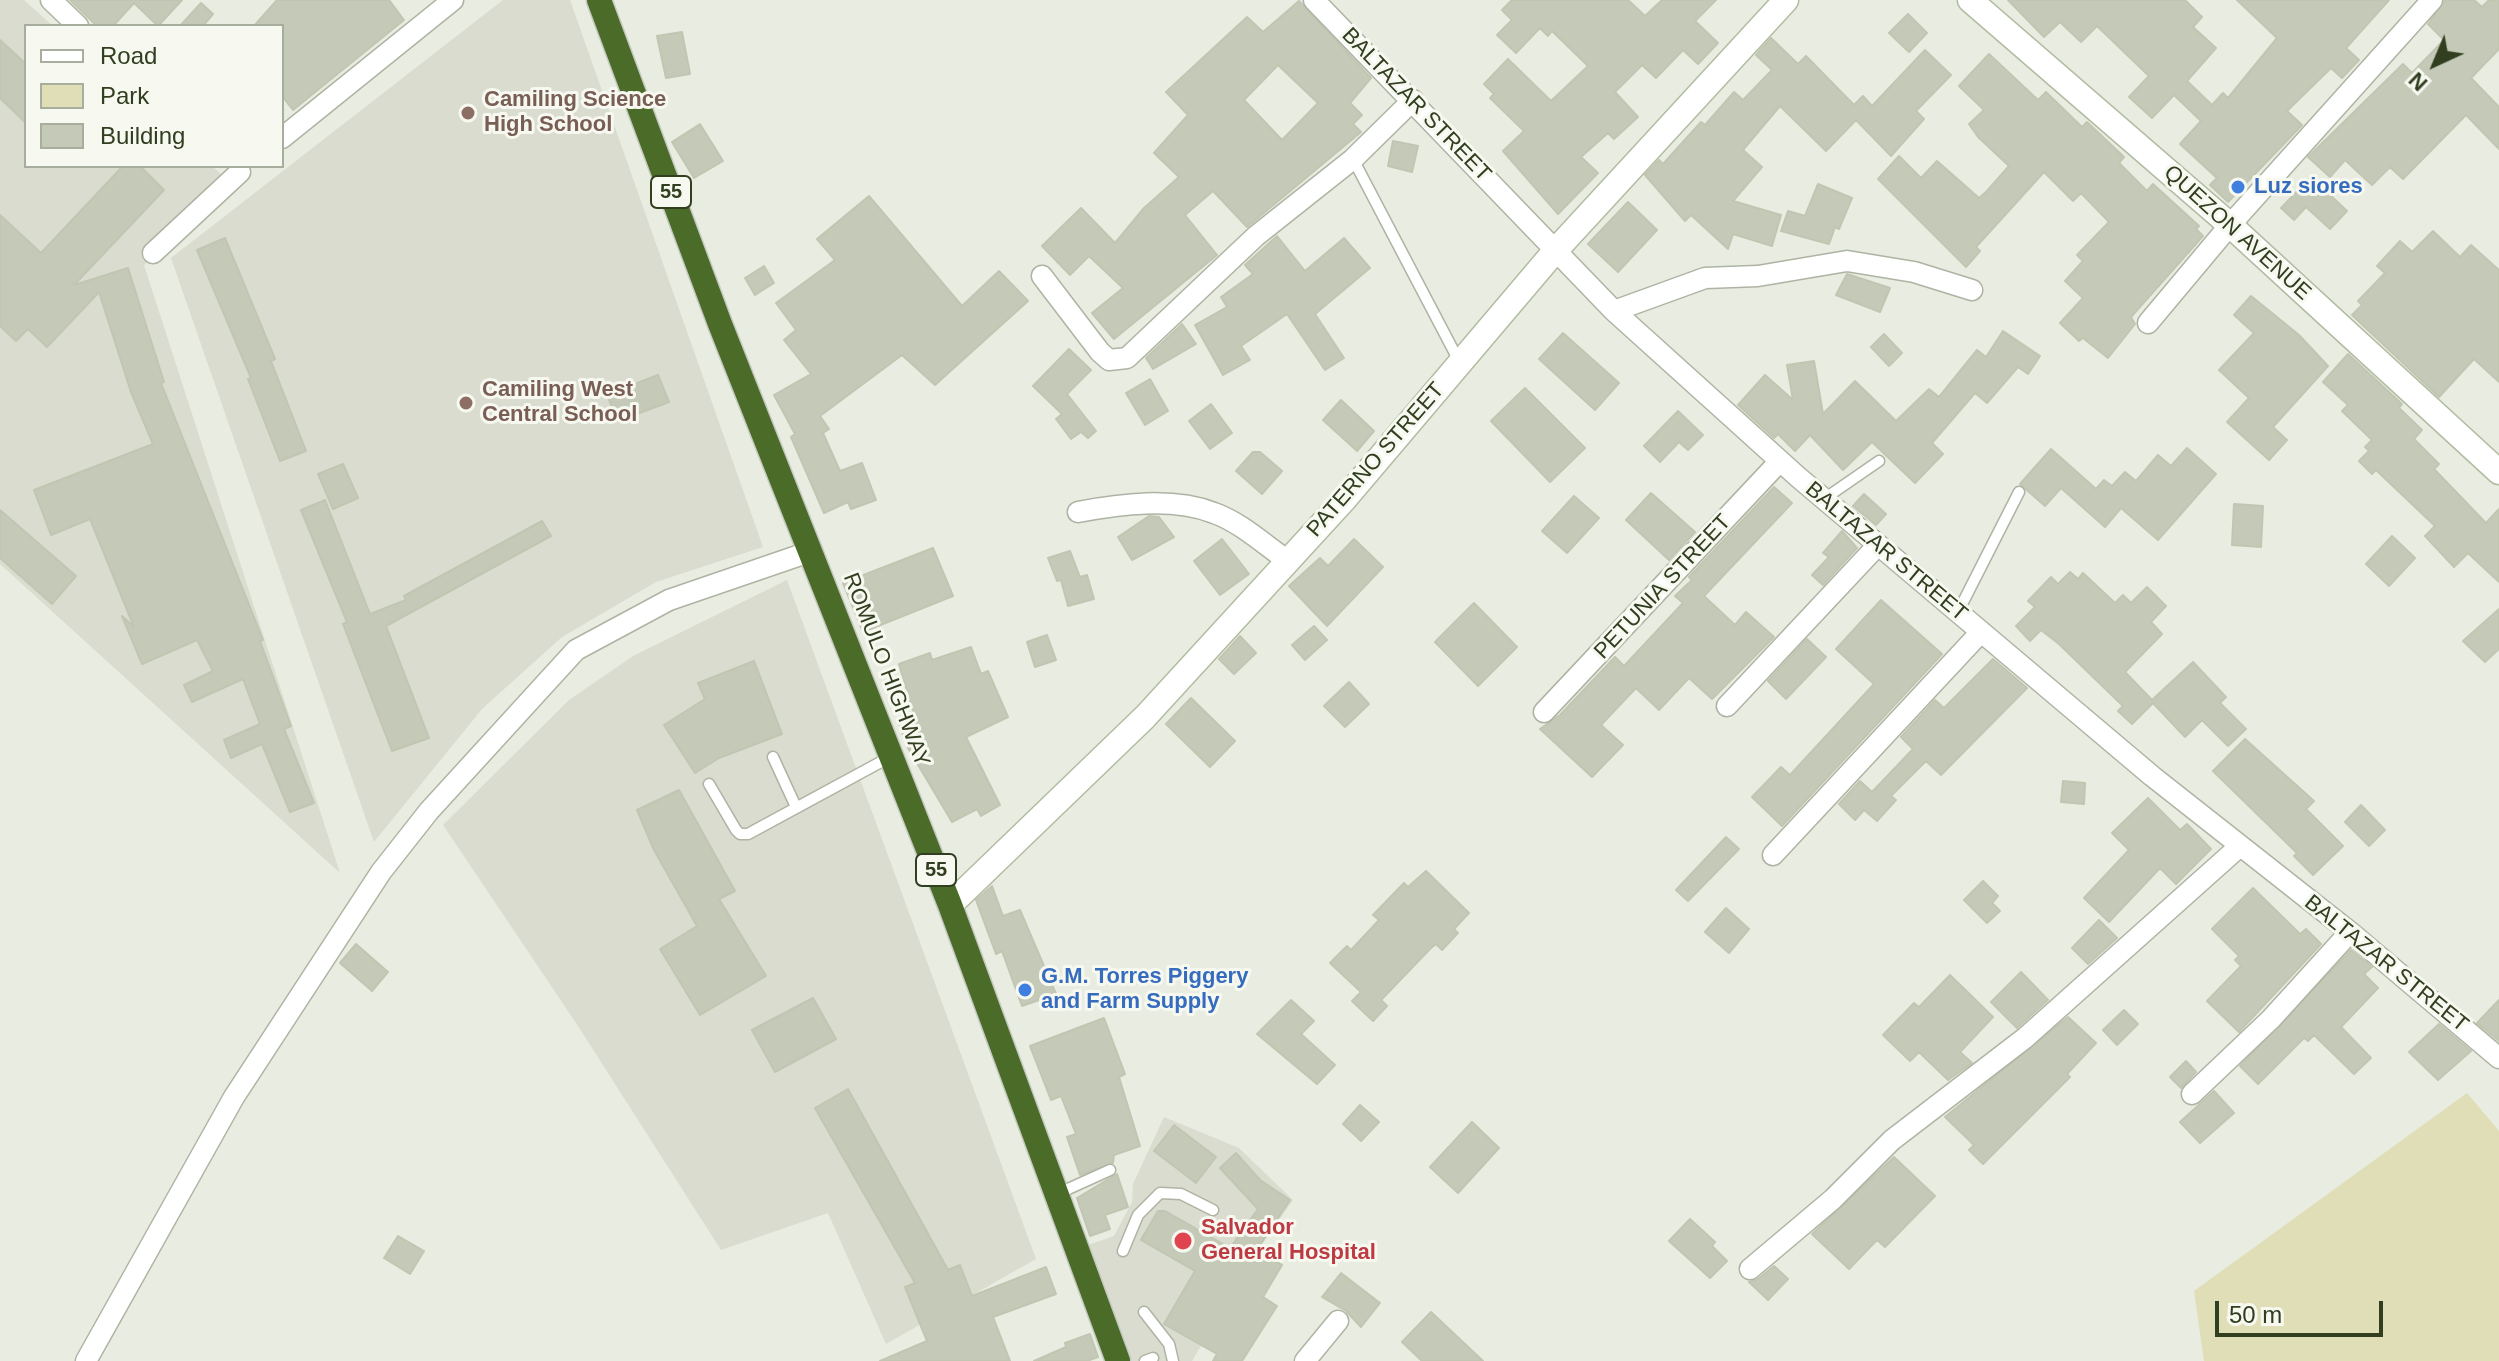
<!DOCTYPE html>
<html>
<head>
<meta charset="utf-8">
<style>
  body { margin:0 }
  #map { position:relative; width:2499px; height:1361px; overflow:hidden; background:#e9ece0; font-family:Helvetica,sans-serif }
  canvas { display:block }
  .legend { position:absolute; left:24px; top:24px; width:260px; height:144px; box-sizing:border-box; background:#f7f9f1; border:2px solid #a8ae9d; margin:0; padding:10px 14px; list-style:none; font-size:24px; color:#313e20 }
  .legend li { display:flex; align-items:center; gap:16px; height:40px }
  .legend b { width:40px; border:2px solid #a8ae9d }
  .north { position:absolute; left:2395px; top:24px; width:80px; height:80px; -webkit-text-stroke:6px #f7f9f1; paint-order:stroke; rotate:224deg; font-size:22px; font-weight:700; line-height:32px; text-align:center; color:#313e20 }
  .north::after { content:''; display:block; margin:auto; width:28px; height:36px; background:#313e20; clip-path:polygon(50% 0,100% 100%,50% 72%,0 100%) }
  .scale { position:absolute; left:2215px; top:1301px; width:168px; height:36px; box-sizing:border-box; border:4px solid #313e20; border-top:0; padding-left:10px; font-size:24px; line-height:28px; white-space:nowrap; color:#313e20; -webkit-text-stroke:6px #f7f9f1; paint-order:stroke }
</style>
</head>
<body>
<div id="map">
<canvas width="2499" height="1361"></canvas>
<ul class="legend">
<li><b style="height:10px;background:#fff"></b>Road</li>
<li><b style="height:22px;background:#dfdeb7"></b>Park</li>
<li><b style="height:22px;background:#c5cab8"></b>Building</li>
</ul>
<div class="north">N</div>
<div class="scale">50 m</div>
</div>
<script>
const ctx = document.querySelector('canvas').getContext('2d');
ctx.lineJoin = 'round';
function fillPath(path, color) { ctx.fillStyle = color; ctx.fill(path, 'evenodd'); }
function stroke(path, color, width, dash) { ctx.strokeStyle = color; ctx.lineWidth = width; ctx.lineCap = dash ? 'butt' : 'round'; ctx.setLineDash(dash || []); ctx.stroke(path); }
function drawText(font, color, halo, rows, align = 'center') {
  ctx.font = font + ' Helvetica,sans-serif'; ctx.lineWidth = 6; ctx.setLineDash([]); ctx.textBaseline = 'middle'; ctx.strokeStyle = halo; ctx.fillStyle = color; for (const [text, x, y, turn = 0] of rows) {
    ctx.save(); ctx.translate(x, y); ctx.rotate((+turn || 0) * Math.PI / 180); ctx.textAlign = isNaN(turn) ? turn : align; if (halo) ctx.strokeText(text, 0, 0); ctx.fillText(text, 0, 0); ctx.restore();
  }
}
const built = new Path2D(`
  M0 0H24L53 26H26V166H212L233 185 144 265 340 873 0 564Z
  M503 0H570L763 547 656 582 562 637 482 709 374 842 171 258Z
  M787 580 1036 1259 886 1344 828 1213 721 1250 578 1026 443 825 569 700 633 656Z
  M1164 1117 1239 1148 1293 1200 1256 1253 1192 1361H1132L1088 1245 1114 1236 1132 1202 1133 1184Z`);
const green = new Path2D(`
  M2467 1093 2499 1131V1361H2204L2194 1291Z`);
const building = new Path2D(`
  M70 0H182L158 26 134 3 113 26H97Z
  M277 0H389L404 20 293 110 282 96V26H254Z
  M1512 0H1628L1645 16 1662 0H1716L1695 21 1718 43 1698 64 1683 50 1656 78 1642 65 1615 92 1638 117 1614 139 1608 133 1581 157 1598 173 1558 214 1503 151 1524 131 1490 98 1494 94 1484 84 1508 59 1551 101 1588 66 1552 31 1548 36 1540 28 1516 53 1497 35 1512 20 1502 10Z
  M2008 0H2185L2202 17 2193 27 2216 48 2187 81 2212 105 2223 93 2228 98 2277 38 2237 0H2389L2346 48 2359 60 2342 78 2331 68 2287 111 2302 125 2228 202 2210 185 2217 178 2180 144 2201 121 2174 95 2152 118 2129 97 2149 76 2097 26 2081 42 2060 22 2044 37Z
  M2445 0H2474L2482 7 2489 0H2499V49L2471 78 2499 107V149L2466 115 2403 179 2390 167 2372 185 2345 160 2330 177 2308 157 2403 64 2412 73 2444 40 2428 24Z
  M1299 1 1371 78 1350 103 1362 115 1353 124 1361 132 1247 227 1213 191 1185 215 1217 255 1114 339 1092 313 1123 288 1089 256 1070 275 1042 246 1081 208 1115 243 1144 208 1179 177 1154 153 1188 115 1166 92 1247 17 1263 32ZM1278 65 1318 103 1282 140 1244 100Z
  M201 3 213 14 203 26H180Z
  M1908 14 1927 33 1909 52 1889 33Z
  M682 32 690 74 666 78 657 36Z
  M1771 38 1798 64 1806 56 1854 105 1863 96 1872 106 1925 50 1951 75 1916 111 1924 119 1891 156 1856 120 1826 151 1780 106 1743 150 1762 167 1733 201 1781 215 1772 246 1733 234 1728 249 1691 215 1685 221 1645 175 1659 160 1663 164 1701 122 1705 125 1734 92 1743 100 1772 70 1756 55Z
  M0 40 26 64V123L0 98Z
  M1989 54 2038 100 2046 92 2082 127 2087 122 2124 157 2119 163 2147 191 2153 184 2199 226 2196 229 2203 236 2131 317 2135 324 2108 358 2083 338 2079 341 2060 323 2083 298 2065 281 2083 261 2077 255 2109 222 2081 193 2073 201 2044 172 1976 247 1980 251 1966 267 1878 179 1899 156 1921 178 1937 161 1979 198 1986 192 2009 166 1978 137 1969 124 1984 110 1959 86Z
  M700 124 723 161 694 178 672 142Z
  M1393 141 1418 146 1412 172 1388 166Z
  M123 166H140L164 190 74 285 128 268 164 382 161 383 263 640 260 641 291 726 284 729 314 803 290 812 262 744 231 758 224 740 260 724 243 679 192 702 184 685 213 671 197 640 142 664 122 616 134 627 90 519 51 535 34 490 153 444 131 392 99 292 47 347 28 329 16 341 0 326V215L41 253Z
  M2311 177 2347 211 2330 229 2306 207 2294 220 2281 208Z
  M1818 184 1852 198 1839 229 1835 227 1829 244 1781 231 1788 211 1805 216Z
  M869 196 962 306 999 271 1028 301 935 385 902 355 820 416 829 429 823 433 840 471 862 463 876 500 851 509 848 502 824 513 791 437 795 434 774 395 811 374 784 340 796 330 776 303 835 260 817 239Z
  M1628 202 1657 230 1618 272 1588 244Z
  M2433 231 2460 257 2471 245 2499 270V382L2474 359 2439 397 2352 315 2362 305 2358 301 2385 273 2377 266 2400 241 2412 252Z
  M1277 236 1305 271 1344 238 1370 268 1315 314 1344 358 1325 370 1287 314 1241 346 1250 360 1223 375 1195 325 1227 307 1221 297 1253 274 1245 265Z
  M225 238 275 359 271 361 306 451 280 461 248 379 251 378 197 250Z
  M764 266 774 283 755 295 745 278Z
  M1847 274 1890 288 1880 312 1836 295Z
  M2251 296 2299 335 2328 366 2273 427 2287 440 2269 460 2227 422 2249 398 2219 370 2254 333 2234 315Z
  M1182 324 1196 344 1153 369 1146 358Z
  M2003 331 2040 356 2028 374 2018 367 1987 403 1975 393 1932 443 1943 454 1915 483 1872 442 1843 470 1810 435 1795 451 1778 434 1774 438 1738 405 1765 375 1793 400 1787 365 1814 361 1823 414 1855 381 1896 421 1929 389 1939 397 1977 350 1986 357Z
  M1563 333 1619 383 1595 410 1539 359Z
  M1884 334 1902 353 1889 366 1871 347Z
  M1069 349 1091 370 1067 394 1096 431 1088 438 1081 432 1071 439 1056 419 1062 414 1033 386Z
  M2348 354 2402 404 2399 408 2422 430 2414 439 2439 464 2434 469 2486 523 2499 509V582L2468 553 2454 567 2425 536 2435 526 2376 470 2372 474 2359 461 2369 451 2365 447 2372 440 2342 411 2348 405 2323 382Z
  M658 375 669 402 618 421 607 395Z
  M1150 379 1168 411 1145 425 1126 393Z
  M1525 388 1585 448 1550 482 1491 421Z
  M1341 400 1374 431 1357 451 1323 420Z
  M1211 404 1232 433 1210 449 1189 421Z
  M1678 411 1703 435 1688 450 1679 442 1660 462 1644 446Z
  M2187 448 2216 474 2158 540 2121 508 2105 527 2061 488 2045 506 2020 484 2051 449 2096 489 2104 480 2112 486 2125 472 2136 481 2158 455 2171 466Z
  M1253 452H1260L1282 471 1262 494 1236 471Z
  M343 464 358 498 333 509 318 474Z
  M1774 487 1792 503 1704 596 1735 625 1746 612 1774 637 1712 699 1689 678 1659 710 1636 688 1601 725 1623 745 1592 777 1540 729 1560 715 1615 657 1624 666 1683 603 1675 596 1692 580 1689 577Z
  M1651 493 1695 532 1669 560 1626 520Z
  M1864 494 1886 514 1876 525 1853 506Z
  M1574 496 1599 518 1567 553 1542 531Z
  M325 500 370 614 406 600 404 596 542 521 551 536 386 626 429 738 392 751 343 624 347 622 301 510Z
  M2234 504 2263 506 2261 547 2232 545Z
  M0 510 76 576 52 604 0 558Z
  M1149 516 1159 517 1174 537 1132 560 1118 537Z
  M1842 531 1857 548 1823 585 1812 575 1829 557 1823 553Z
  M2392 536 2415 558 2389 586 2366 564Z
  M1222 539 1249 574 1220 595 1194 561Z
  M1354 539 1383 567 1327 626 1289 586 1320 558 1328 566Z
  M933 548 953 596 863 632 843 583Z
  M1070 551 1080 577 1087 575 1094 599 1068 606 1061 580 1057 581 1048 558Z
  M2070 572 2078 579 2083 573 2115 603 2123 595 2131 603 2147 587 2166 606 2151 622 2162 634 2125 672 2152 700 2193 662 2226 697 2220 703 2246 729 2228 746 2202 720 2185 737 2153 703 2132 724 2118 711 2123 706 2059 644 2041 630 2030 641 2016 626 2035 607 2028 601 2051 577 2058 584Z
  M1881 600 1942 654 1782 826 1752 797 1781 767 1790 775 1874 684 1836 649Z
  M1474 603 1517 647 1478 686 1435 642Z
  M2499 609V649L2485 662 2463 641Z
  M1314 626 1327 640 1305 660 1292 645Z
  M1047 635 1056 660 1035 667 1027 642Z
  M1240 636 1256 653 1234 674 1219 659Z
  M1807 639 1826 657 1786 699 1768 681Z
  M971 647 981 674 988 671 1008 717 966 737 1000 805 981 816 977 809 952 822 908 748 899 724 915 718 899 664 930 653 932 660Z
  M1993 659 2027 688 1941 775 1926 761 1891 796 1896 800 1877 821 1864 810 1855 820 1839 804 1860 781 1872 792 1913 749 1901 737 1935 700 1944 708Z
  M754 661 782 734 719 758 695 773 664 725 705 699 698 683Z
  M1349 682 1369 704 1345 727 1324 706Z
  M1191 698 1235 741 1210 767 1166 724Z
  M2245 739 2314 801 2306 809 2343 846 2313 875 2294 856 2297 853 2213 771Z
  M2063 781 2085 783 2084 804 2061 802Z
  M679 790 735 891 719 899 766 976 700 1015 660 949 697 926 654 850 637 810Z
  M2148 798 2180 830 2187 824 2211 849 2176 884 2160 868 2109 922 2084 898 2129 850 2112 833Z
  M2361 805 2385 830 2369 846 2345 822Z
  M1726 837 1739 849 1688 901 1676 890Z
  M1426 871 1469 913 1454 929 1458 933 1442 950 1436 944 1431 948 1381 1000 1387 1006 1373 1021 1352 1001 1361 992 1330 963 1347 946 1351 950 1379 920 1373 915 1404 883 1408 887Z
  M1983 881 1998 896 1992 903 2000 911 1987 923 1964 900Z
  M992 886 1003 916 1020 910 1056 994 1022 1006 1002 951 996 954 976 900Z
  M2253 888 2300 934 2306 929 2321 944 2239 1032 2207 1001 2241 966 2235 960 2239 956 2212 929Z
  M1726 908 1749 929 1729 953 1705 932Z
  M2099 920 2117 938 2088 964 2072 948Z
  M356 944 388 972 372 991 340 963Z
  M2351 950 2372 967 2364 974 2378 988 2341 1027 2371 1058 2354 1074 2314 1035 2308 1041 2304 1038 2258 1084 2240 1066Z
  M2021 972 2048 1000 2017 1028 1991 1002Z
  M1950 975 1993 1017 1960 1052 1972 1063 1948 1080 1919 1052 1910 1061 1883 1035 1914 1003 1919 1007Z
  M813 998 836 1039 775 1072 752 1030Z
  M1291 1000 1314 1021 1301 1034 1335 1065 1317 1084 1257 1034Z
  M2499 1000V1041L2477 1023Z
  M2124 1010 2138 1024 2117 1045 2103 1030Z
  M2068 1017 2096 1043 2067 1074 2070 1077 1983 1164 1969 1150 1974 1145 1945 1117Z
  M1104 1018 1125 1074 1119 1077 1140 1146 1114 1155 1113 1163 1080 1175 1067 1137 1076 1134 1061 1096 1051 1100 1030 1046Z
  M2439 1024 2471 1051 2438 1080 2409 1052Z
  M2186 1061 2196 1072 2181 1088 2170 1077Z
  M848 1089 948 1270 960 1265 972 1296 1046 1267 1056 1294 993 1317 1010 1361H880L927 1341 905 1287 915 1283 815 1108Z
  M2214 1091 2234 1113 2200 1143 2180 1122Z
  M1360 1105 1379 1122 1361 1141 1343 1124Z
  M1472 1122 1499 1148 1458 1193 1430 1167Z
  M1174 1125 1216 1157 1196 1183 1154 1151Z
  M1236 1153 1260 1180 1290 1200 1256 1251 1282 1265 1263 1297 1277 1306 1242 1361H1213L1217 1354 1164 1324 1195 1271 1141 1240 1158 1211H1165L1230 1248 1258 1209 1220 1168Z
  M1894 1157 1935 1196 1885 1247 1877 1240 1849 1269 1812 1234Z
  M1117 1174 1128 1207 1105 1215 1110 1229 1090 1236 1077 1198Z
  M1690 1219 1715 1242 1712 1246 1727 1261 1710 1278 1669 1241Z
  M398 1236 424 1251 410 1274 384 1258Z
  M1774 1266 1788 1279 1768 1300 1749 1282 1758 1279Z
  M1341 1273 1380 1303 1361 1327 1346 1311 1322 1297Z
  M1431 1312 1483 1361H1422L1402 1342Z
  M1090 1334 1098 1357 1087 1361H1034L1066 1347 1065 1343Z`);
const lane = new Path2D(`
  M1353 159 1460 363
  M1824 499 1879 461
  M1958 612 2019 492
  M773 757 796 807
  M709 784 736 830 740 834H748L890 757
  M1057 1194 1110 1170
  M1123 1251 1138 1215 1160 1193 1181 1194 1213 1210
  M1144 1312 1169 1344 1173 1361
  M1145 1361 1153 1358`);
const street = new Path2D(`
  M51 0 78 26
  M1314 0 1614 311 1798 477 2152 776 2350 932 2499 1058
  M282 138 453 0
  M153 253 240 172
  M1042 276 1100 352 1109 360 1127 358 1256 236 1353 159 1413 100
  M1614 311 1705 278 1758 276 1847 261 1914 272 1972 290
  M2148 323 2230 225 2432 0
  M1078 512C1120 504 1173 497 1214 513 1240 522 1265 545 1288 561
  M1727 706 1878 545
  M1544 712 1780 461
  M1773 855 1981 632
  M2192 1094 2271 1019 2350 932
  M1750 1269 1833 1199 1892 1140 2025 1038 2240 846
  M86 1361 234 1097 381 872 429 811 576 650 669 600 812 551
  M1305 1361 1338 1321`);
const secondary = new Path2D(`
  M1970 0 2230 225 2499 472
  M950 905 1145 717 1343 501 1555 251 1786 0`);
const highway = new Path2D(`
  M599 0 720 324 950 905 1118 1361`);
const markers = [
  [468,113,8,"#8d6e63"],
  [2238,187,8,"#3f7fe0"],
  [466,403,8,"#8d6e63"],
  [1025,990,8,"#3f7fe0"],
  [1183,1241,10,"#e0444e"]
];
const shields = [
  [671,192,40],
  [936,870,40]
];
const shieldNames = [
  ["55",671,192],
  ["55",936,870]
];
const educationNames = [
  ["Camiling Science",484,100],
  ["High School",484,125],
  ["Camiling West",482,390],
  ["Central School",482,415]
];
const streetNames = [
  ["BALTAZAR STREET",1416,105,46],
  ["QUEZON AVENUE",2237,233,42],
  ["PATERNO STREET",1376,460,-49],
  ["BALTAZAR STREET",1886,552,40],
  ["PETUNIA STREET",1663,587,-47],
  ["ROMULO HIGHWAY",886,670,69],
  ["BALTAZAR STREET",2386,964,39]
];
const shopNames = [
  ["Luz siores",2254,187],
  ["G.M. Torres Piggery",1041,977],
  ["and Farm Supply",1041,1002]
];
const healthNames = [
  ["Salvador",1201,1228],
  ["General Hospital",1201,1253]
];
fillPath(built, '#d9dcce');
fillPath(green, '#dfdeb7');
fillPath(building, '#c5cab8');
stroke(building, '#c1c6b2', 2);
stroke(lane, '#aeb4a3', 13);
stroke(street, '#aeb4a3', 23);
stroke(secondary, '#b2bca1', 27);
stroke(highway, '#c5c9c1', 27);
stroke(lane, '#fff', 10);
stroke(street, '#fff', 20);
stroke(secondary, '#fff', 24);
stroke(highway, '#4b6c29', 24);
for (const [x, y, r, color] of markers) { const dot = new Path2D(); dot.arc(x, y, r, 0, 2 * Math.PI); ctx.fillStyle = color; ctx.fill(dot); stroke(dot, '#f7f9f1', 3); }
for (const [x, y, w] of shields) { const box = new Path2D(); box.roundRect(x - w / 2, y - 16, w, 32, 6); ctx.fillStyle = '#f7f9f1'; ctx.fill(box); stroke(box, '#313e20', 2); }
drawText('bold 20px', '#313e20', null, shieldNames);
drawText('bold 22px', '#785e54', '#f7f9f1', educationNames, 'left');
drawText('22px', '#313e20', '#f7f9f1', streetNames);
drawText('bold 22px', '#366cbe', '#f7f9f1', shopNames, 'left');
drawText('bold 22px', '#be3a42', '#f7f9f1', healthNames, 'left');
</script>
</body>
</html>
